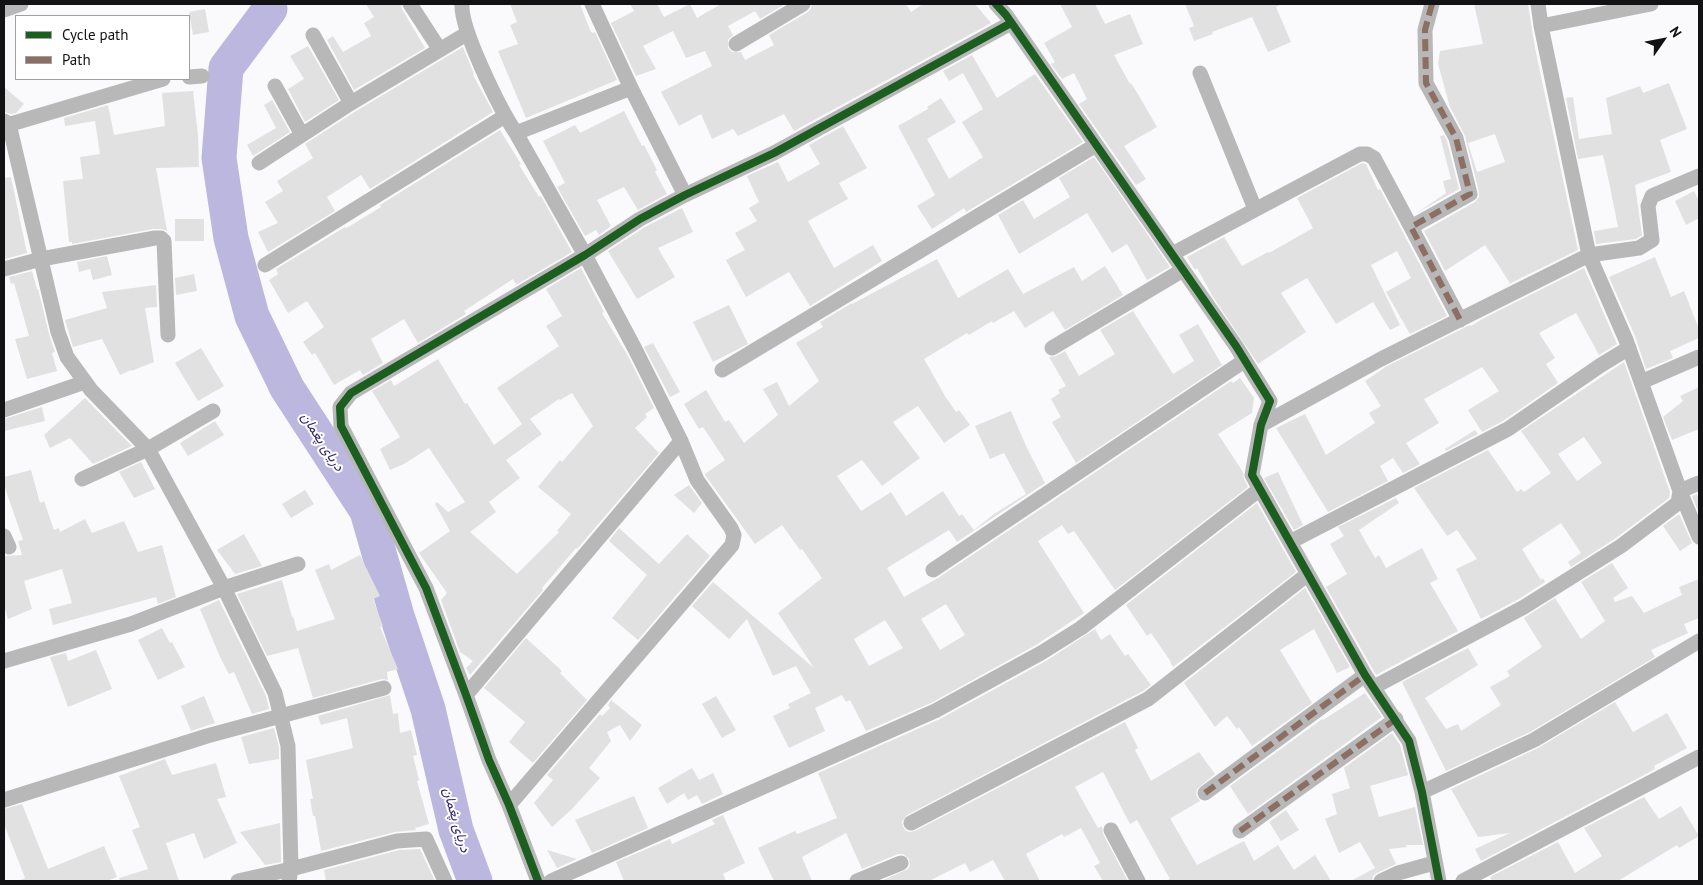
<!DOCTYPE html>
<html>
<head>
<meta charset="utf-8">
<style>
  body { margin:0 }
  #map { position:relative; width:1703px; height:885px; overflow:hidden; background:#fafafd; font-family:"PT Sans",sans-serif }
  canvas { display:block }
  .frame { position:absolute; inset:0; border:5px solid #121214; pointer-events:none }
  .legend { position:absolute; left:15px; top:15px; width:175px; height:65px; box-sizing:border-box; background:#fff; border:1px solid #a0a0a1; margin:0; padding:6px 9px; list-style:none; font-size:15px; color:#121214 }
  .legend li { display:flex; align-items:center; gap:10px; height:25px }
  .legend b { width:25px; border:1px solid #a0a0a1 }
  .north { position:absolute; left:1638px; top:15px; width:50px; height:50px; -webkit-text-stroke:4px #fff; paint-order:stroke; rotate:57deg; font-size:14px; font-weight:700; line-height:20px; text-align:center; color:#121214 }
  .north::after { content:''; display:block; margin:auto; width:18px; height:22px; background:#121214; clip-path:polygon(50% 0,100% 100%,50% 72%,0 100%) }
</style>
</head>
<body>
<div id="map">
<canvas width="1703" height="885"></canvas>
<div class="frame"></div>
<ul class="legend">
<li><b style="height:6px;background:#1b5e20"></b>Cycle path</li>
<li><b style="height:6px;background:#8d6e63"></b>Path</li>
</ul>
<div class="north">N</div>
</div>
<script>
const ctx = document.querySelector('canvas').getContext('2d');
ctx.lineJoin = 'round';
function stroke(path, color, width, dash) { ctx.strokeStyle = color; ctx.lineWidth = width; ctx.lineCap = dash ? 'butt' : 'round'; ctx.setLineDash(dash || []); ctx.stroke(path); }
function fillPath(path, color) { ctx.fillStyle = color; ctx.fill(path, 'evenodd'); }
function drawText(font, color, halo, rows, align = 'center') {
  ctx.font = font + ' "PT Sans",Vazirmatn,sans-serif'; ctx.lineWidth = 4; ctx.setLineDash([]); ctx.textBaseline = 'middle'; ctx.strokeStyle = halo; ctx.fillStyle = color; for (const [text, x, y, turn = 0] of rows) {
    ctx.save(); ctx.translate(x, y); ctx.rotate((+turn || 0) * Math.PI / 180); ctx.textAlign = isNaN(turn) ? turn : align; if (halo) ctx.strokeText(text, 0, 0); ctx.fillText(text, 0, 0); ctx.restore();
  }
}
const stream = new Path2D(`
  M270 9 275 4`);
const river = new Path2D(`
  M270 9 226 68 219 158 231 238 252 316 287 388 367 511 397 616 428 709 456 830 475 881`);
const building = new Path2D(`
  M366 4H401L402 9 425 48 354 90 327 40 333 36 343 52 371 36 364 23 374 17Z
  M510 4H580L590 30 592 33 595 32 617 80 526 118 498 51 518 44 510 25 517 22Z
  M630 4H657L664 17 690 4 697 18 721 4H785L760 19 755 11 728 26 733 35 728 40V48L732 52H741L745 60 774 45 769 35 808 12 811 8 812 4H906L911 12 923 4H975L991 23 794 131 784 114 738 136 733 129 712 139 701 114 679 126 661 92 712 66 705 51 686 58 673 31 643 46 656 69 636 76 611 23 634 11Z
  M1060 4H1095L1105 24 1130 14 1143 44 1114 55 1130 84 1131 83 1142 101 1157 127 1124 146 1146 179 1136 185 1079 104 1087 99 1074 73 1062 79 1051 64 1055 62 1044 43 1072 27Z
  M1185 4H1282L1276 7 1291 42 1268 52 1252 17 1212 32 1213 34 1194 41 1189 28 1194 26Z
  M1474 4H1528L1535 48 1578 250 1503 287 1510 283 1485 245 1445 271 1424 231 1475 202 1479 197V192L1465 136 1450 107 1438 64 1440 51 1483 44ZM1495 134 1505 162 1477 172 1468 143Z
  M205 9 209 32 193 35 189 12Z
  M308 46 339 100 305 122 288 89 304 79 290 56Z
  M463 47 474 74 473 75 493 112 370 189 361 175 327 197 335 211 268 252 258 232 278 223 265 202 283 191 277 181 313 158 305 144 356 111Z
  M972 55 997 98 1035 74 1083 142 966 212 964 208 932 229 917 206 935 195 898 126 928 109 927 107 941 98 956 122 927 139 949 179 983 157 962 122 983 109 963 73 949 81 943 71Z
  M1669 83 1687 129 1660 140 1671 172 1635 185 1642 235 1636 239 1596 244 1594 231 1618 227 1609 182 1603 155 1578 159 1566 98 1573 97 1579 139 1612 134 1606 98 1640 86 1643 93Z
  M4 87 24 104 16 113 11 114 4 112Z
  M193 91 198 135 199 167 156 168 167 231 161 229H153L72 244V242H69L63 181 83 179 80 157 100 154 95 121 65 126 64 118 108 105 114 135 165 126 162 93Z
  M272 100 290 132 253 156 247 145 276 128 264 105Z
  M624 111 642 146 644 145 657 170 655 172 667 194 638 210 624 187 597 200 611 226 599 235 596 230 585 236 557 187 565 183 543 141 575 125 580 133Z
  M843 126 867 168 839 183 848 199 808 221 834 268 873 245 882 261 810 306 789 272 746 297 726 260 745 250 735 233 757 221 749 208 759 202 747 176 778 162 788 182 820 164 809 145Z
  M500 130 521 164 519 165 539 197 541 196 572 252 516 285 513 279 464 311 466 314 418 343 404 319 371 339 383 363 363 375 360 370 334 385 315 353 312 355 303 342 324 327 307 301 288 313 269 280 278 274 276 269 345 227 346 228 350 226 381 207 380 205Z
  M1444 135 1447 141 1459 189 1415 214 1446 193 1443 181 1451 179 1440 136Z
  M1094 157 1170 267 1147 280 1127 244 1112 253 1087 213 1019 254 998 215 1023 200 1034 219 1070 197 1059 178Z
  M1362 163 1366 164 1378 190 1380 189 1447 316 1410 334 1386 292 1411 278 1397 251 1371 265 1400 325 1390 330 1373 302 1336 324 1307 278 1281 293 1306 332 1258 364 1213 297 1197 268 1195 270 1187 257 1224 237 1242 266 1268 252 1269 253 1313 228 1297 198Z
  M11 177 27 253 5 259 4 178Z
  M1694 191 1699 201V218L1686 225 1675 201Z
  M682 208 693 232 658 248 675 277 637 299 608 251 645 227Z
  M175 219H204V241H175Z
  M107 256 112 275 93 280 90 269 79 272 77 262Z
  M1655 257 1671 297 1684 291 1699 329V338L1670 351 1673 358 1646 369 1635 336 1609 277Z
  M937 259 958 298 1008 269 1023 294 1074 267 1082 281 1105 266 1123 295 1065 330 1053 311 1025 328 1014 311 993 323 992 321 969 335 967 333 924 359 945 396 956 412 959 410 970 425 944 443 918 406 893 422 920 458 882 486 862 460 837 476 861 511 891 492 906 516 943 491 959 516 962 514 974 530 994 514 1026 494 1004 453 990 459 975 426 1011 411 1026 446 1045 483 957 542 949 530 887 568 904 597 938 578 1231 381 1233 383 1240 378 1254 398 1252 413 1218 434 1243 472 1244 479 1248 487 1115 590 1074 531 1068 534 1062 525 1038 541 1084 613 1036 645 931 703 866 731 850 700 846 702 842 695 815 708 825 731 789 748 773 716 790 708 788 704 811 693 796 666 773 676 747 619 729 639 692 606 713 582 814 668 778 613 822 578 802 549 800 550 782 525 755 544 705 475V474L725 460 703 427 699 429 684 404 706 390 725 422 729 420 744 443 778 415 763 389 777 382 789 406 819 381 796 343 823 327 820 322 852 303V304ZM946 604 965 635 940 650 921 619ZM885 620 903 648 869 666 854 639Z
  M581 268 604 312 602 313 628 356 654 408 645 414 647 417 635 428 659 453 577 549 576 548 542 588 543 590 470 675 466 668 473 661 460 652 441 600 447 593 419 553 450 531 435 504 437 502 448 512 465 502 429 448 404 464 390 470 380 449 400 437 372 391 391 380 394 386 438 359 465 404 467 403 494 445 522 424 497 388 559 346 546 326 562 316 546 289ZM572 393 593 426 562 462 560 460 538 487 571 514 557 531 559 532 517 574 470 532 496 512 489 502 520 478 506 460 542 434 530 419 559 399 560 400Z
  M1584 268 1617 344 1599 355 1576 313 1539 333 1555 358 1546 364 1558 383 1503 421 1482 432 1468 410 1499 391 1482 367 1424 399 1439 423 1406 443 1420 464 1403 473 1393 458 1380 466 1388 481 1328 512 1276 428 1305 414 1326 455 1375 423 1369 413 1381 406 1365 381 1387 366 1470 325 1471 326 1484 318Z
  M32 271 37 289H38L49 334 55 352 52 353 57 371 27 379 15 339 29 336 14 283 11 284 9 277Z
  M194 274 197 291 176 295 175 278Z
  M156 285 157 307 145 308 154 362 131 371V370L120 375 102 339 73 347 65 320 107 308 102 292Z
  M729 305 748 344 713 362 693 322Z
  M1133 311 1173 374 1194 361 1179 335 1198 324 1222 365 1076 463 1052 422 1061 417 1051 399 1060 393 1058 390 1066 386 1049 357 1056 356 1065 351 1079 376 1115 354 1100 330Z
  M653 343 680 392 670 397 644 347Z
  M201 348 224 386 198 401 175 363Z
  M1624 362 1670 492 1669 498 1616 538 1571 567 1568 562 1581 553 1561 523 1522 549 1541 580 1543 578 1545 582 1519 599 1481 619 1456 569 1477 559 1457 530 1447 536 1414 488 1488 450 1517 492 1521 489 1524 492 1551 473 1521 431ZM1584 437 1602 463 1577 481 1558 454Z
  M1699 387V429L1672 440 1663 417 1683 401 1680 396Z
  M85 398 121 435 132 446 93 464 70 438 50 448 44 435Z
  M42 407 45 421 4 431V419Z
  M215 421 224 435 188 456 180 443Z
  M1475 430 1478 434 1446 451 1445 449Z
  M141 462 155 489 134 498 119 472Z
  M31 470 40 503 44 501 54 530 59 528 60 532 85 519 92 533 124 521 138 552 162 545 176 597 158 604 156 597 53 625 49 609 72 603 62 569 24 581 32 609 8 619 4 605V556L22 555 18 541 23 540 4 485V477Z
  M1278 472 1303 525 1294 530 1264 478Z
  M689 485 702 503 694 513 674 495Z
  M305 490 314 504 291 518 282 504Z
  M1697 494 1699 500 1698 511 1692 496Z
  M1396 498 1399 503 1359 530 1375 558 1379 555 1386 568 1422 548 1438 579 1430 583 1458 631 1376 675 1326 587 1347 574 1330 544 1344 536 1338 527Z
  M1257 503 1296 572 1173 667 1170 662H1171L1151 633 1147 636 1126 605Z
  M1679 514 1692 543 1680 551 1663 526Z
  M619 528 659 564 687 534 710 556 638 640 612 618 647 575 609 541Z
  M244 534 262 566 235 574 217 550Z
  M360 555 380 596 373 599 383 626 380 627 398 669 387 672 388 680 382 679 313 698 298 648 267 656 237 594 282 580 292 617 293 616 297 631 335 619 315 570 329 564 331 570Z
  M1612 563 1628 588 1613 598 1615 602 1632 596 1644 613 1682 595 1679 587 1699 579V618L1684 624 1688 633 1651 650 1655 657 1530 732 1446 771 1402 682 1468 648 1478 665 1425 698 1446 729 1458 724 1461 731 1501 705 1490 687 1510 676 1507 671 1542 647 1524 618 1555 598 1581 639 1605 621 1581 582Z
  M1305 588 1350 667 1337 673 1314 629 1280 650 1312 703 1252 746 1239 727 1237 729 1227 716 1215 727 1184 683Z
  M219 600 266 696 269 709 252 714 234 672 229 674 220 657 200 609Z
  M162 628 170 643 172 642 185 667 158 680 138 640Z
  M1095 629 1101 640 1110 634 1125 656 1128 654 1151 685 1143 691 907 815 902 822 903 827 906 831 910 832 915 831 1125 722 1138 748 1135 750 1151 781 1199 752 1215 774 1197 789 1196 795 1200 801 1171 818V820L1197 865 1244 841 1254 861 1278 845 1294 870 1315 855 1331 881H1165L1170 879 1137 820 1130 824 1103 772 1075 787 1098 828 1102 826 1103 834 1128 881H1103L1094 866 1100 863 1081 828 1064 837 1062 834 1026 854 1040 881H1005L993 860 970 872 965 863 929 881H881L908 869 910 865 909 859 903 854H898L862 869 846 833 802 857 812 881H774L758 848 795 831 797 834 837 818 818 773 940 719 1046 661Z
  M526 638 562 671 560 673 587 700 533 763 509 742 525 722 484 688Z
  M96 650 112 689 68 707 50 657 66 653 68 661Z
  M1365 693 1382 717 1248 814 1230 786 1322 719 1323 720Z
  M390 695 393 714 398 713 400 733 411 730 417 755 413 756 419 780 417 781 429 824 415 828 416 830 395 832 321 851 315 816H313L310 799H313L306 760 353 748 347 718 321 725 318 716Z
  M204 696 215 723 191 731 181 706Z
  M716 696 736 730 722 738 702 704Z
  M611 700 642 725 630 741 620 725 607 732 611 741 589 768 600 778 572 809 552 827 534 803 553 780 547 775 600 714 602 716 610 708 608 705Z
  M1615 702 1633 732 1667 713 1687 748 1654 766 1655 769 1644 775 1481 861 1475 849 1510 833 1478 837 1451 789 1538 748Z
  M274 728 279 747V759L249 764 241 737Z
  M1392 733 1400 745 1408 775 1370 786 1379 817 1415 807 1423 845H1406L1407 847 1389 849 1396 864 1377 873 1373 876 1372 881H1351L1375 868 1360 842 1339 853 1325 819 1337 814 1332 794 1350 788 1344 768Z
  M165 759 172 775 216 763 226 797 217 799 237 843 204 859 194 833 166 843 179 881H120L119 878 148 869 132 830 140 827 119 776Z
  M692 768 699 780 713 773 723 794 702 804 697 795 688 800 684 793 667 804 658 788Z
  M634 796 648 828 592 853 575 820Z
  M1644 797 1659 819 1681 806 1699 836 1679 848 1677 845 1618 881H1492L1490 877 1558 842 1575 873 1602 856 1584 828Z
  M22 804 48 869 104 846 117 877 107 881H18L25 878 4 824V809Z
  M1286 810 1299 830 1281 841 1269 822Z
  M723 815 745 863 723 874 726 881H624L616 862 670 839 672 844 715 824 712 820Z
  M280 823 281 862 265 865 240 832Z
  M420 849 435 881H326L324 870 399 850Z
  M547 850 577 859 557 868Z`);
const street = new Path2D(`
  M410 4 440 50
  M462 4C460 29 501 111 516 133L585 255 635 349 681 441 697 480 731 528 734 535 732 545 509 805
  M592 4 631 88 685 195
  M996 4 1006 15 1236 346 1270 401 1261 425 1252 475 1365 675 1409 741 1422 792 1439 881
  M1432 4 1425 30 1426 83 1456 138 1470 194 1411 227 1460 320
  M1538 4 1541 26 1589 255 1626 340 1680 491 1699 537
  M4 10 21 4
  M1541 26 1651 4
  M313 35 351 103
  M736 44 803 4
  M1200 73 1255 209
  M189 77 202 76
  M275 86 302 135
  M4 121 9 124 58 332 67 357 91 390 148 449 224 588 275 693 288 746 291 869 289 881
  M4 126 163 79
  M516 133 631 88
  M259 163 351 103 468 33
  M1172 254 1360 154H1367L1374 158 1411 227
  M265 265 505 116
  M4 269 41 259 155 238H161L164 241 168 335
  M1052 348 1183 270
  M722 370 1096 145
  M1641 382 1699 357
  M4 410 85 382
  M1261 425 1381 359 1589 255 1639 248 1652 240 1648 206 1652 196 1699 176
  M82 479 148 449 213 411
  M4 536 9 547
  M1290 542 1508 429 1601 365 1629 348
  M933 570 1244 361
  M4 661 131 624 224 588 298 564
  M1374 687 1524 607 1621 546 1678 503 1680 491 1699 483
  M466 695 681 441
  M1422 792 1534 740 1699 641
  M1205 793 1365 675
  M4 800 207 736 384 688
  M911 823 1148 699 1308 574
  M1111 830 1138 881
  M1240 831 1396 719
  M238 881 291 869 397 841 426 839 445 881
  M538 881 509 805 489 760 466 695 426 588 341 426 340 407 351 393 585 255 640 219 685 195 774 153 1011 23
  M551 881 935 711 1041 653 1081 628 1260 489
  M857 881 901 863
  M1381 881 1398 873 1434 863
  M1463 881 1699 757`);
const quiet = new Path2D(`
  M1432 4 1425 30 1426 83 1456 138 1470 194 1411 227 1460 320
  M1205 793 1365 675
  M1240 831 1396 719`);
const cycleway = new Path2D(`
  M996 4 1006 15 1236 346 1270 401 1261 425 1252 475 1365 675 1409 741 1422 792 1439 881
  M538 881 509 805 489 760 466 695 426 588 341 426 340 407 351 393 585 255 640 219 685 195 774 153 1011 23`);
const waterNames = [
  ["دریای پغمان",322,442,57],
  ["دریای پغمان",456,820,74]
];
stroke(stream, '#bcb7df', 5.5);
stroke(river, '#bcb7df', 35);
fillPath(building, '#e1e1e1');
stroke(street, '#b8b8b9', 15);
stroke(quiet, '#8d6e63', 6, [12, 6]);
stroke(cycleway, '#1b5e20', 8);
drawText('italic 14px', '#38286b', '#fff', waterNames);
</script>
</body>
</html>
